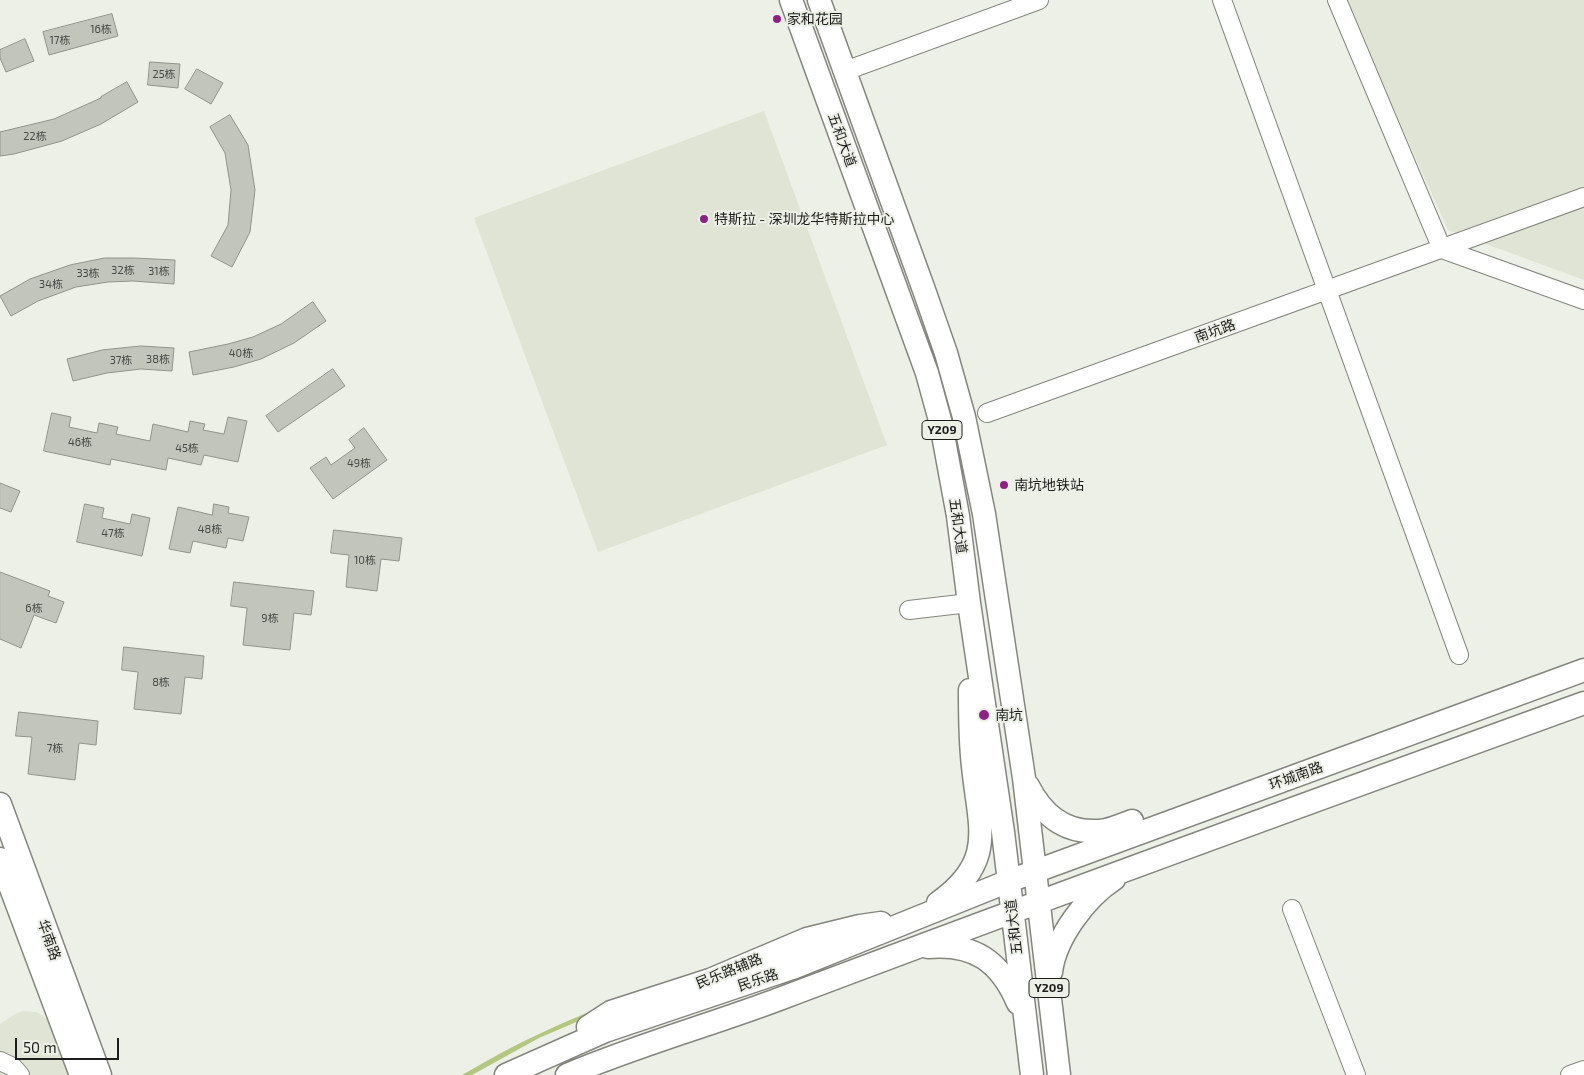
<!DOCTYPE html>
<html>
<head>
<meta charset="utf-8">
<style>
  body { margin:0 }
  #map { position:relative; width:1584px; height:1075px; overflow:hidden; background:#edf0e7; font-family:"Exo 2",sans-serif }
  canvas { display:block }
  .scale { position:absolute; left:15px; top:1038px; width:104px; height:22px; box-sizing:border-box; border:2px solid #1d1e1b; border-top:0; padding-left:6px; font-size:15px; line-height:18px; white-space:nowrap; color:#1d1e1b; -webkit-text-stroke:4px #edf0e7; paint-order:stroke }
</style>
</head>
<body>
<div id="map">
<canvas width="1584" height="1075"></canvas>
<div class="scale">50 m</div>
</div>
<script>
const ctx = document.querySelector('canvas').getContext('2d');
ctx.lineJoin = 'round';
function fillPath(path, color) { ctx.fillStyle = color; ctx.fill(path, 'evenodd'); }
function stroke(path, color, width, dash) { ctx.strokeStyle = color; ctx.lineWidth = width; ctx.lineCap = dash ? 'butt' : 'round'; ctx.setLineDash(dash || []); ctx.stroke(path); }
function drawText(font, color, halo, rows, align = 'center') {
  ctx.font = font + ' "Exo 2","Noto Sans SC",sans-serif'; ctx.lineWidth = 4; ctx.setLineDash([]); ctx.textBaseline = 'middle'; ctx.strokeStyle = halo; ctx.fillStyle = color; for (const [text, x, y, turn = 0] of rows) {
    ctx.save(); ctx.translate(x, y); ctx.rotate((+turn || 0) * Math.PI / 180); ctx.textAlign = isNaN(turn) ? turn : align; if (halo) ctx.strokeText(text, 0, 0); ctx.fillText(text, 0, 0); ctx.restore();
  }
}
const built = new Path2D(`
  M1345 0H1584V280L1448 230Z
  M764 111 887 445 598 552 474 218Z
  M23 1011 36 1012 42 1015 50 1023 70 1075H0V1024L17 1013Z`);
const green = new Path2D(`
  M624 999 609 1008 539 1038 472 1075H462C515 1044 566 1019 624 999Z`);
const building = new Path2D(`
  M112 14 118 36 49 55 43 32Z
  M25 39 34 61 6 72 0 58V50Z
  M150 62 180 64 178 88 148 85Z
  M197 69 223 83 211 104 185 89Z
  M127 82 138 102 101 124 62 141 14 154 0 156V132L54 119 101 98V97Z
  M230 115 248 145 255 190 250 232 232 267 211 256 228 225 231 190 225 153 210 127Z
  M105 258H134L175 260 174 284 133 281 108 282 76 287 38 301 11 316 0 296 30 279 70 265Z
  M313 302 326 321 294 343 261 359 234 367 193 375 189 352 228 344 253 337 281 324Z
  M141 346 174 348 172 371 141 369 107 373 73 381 67 359 102 350Z
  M333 369 345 386 278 432 266 416Z
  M52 413 71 417 69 427 97 433 99 423 118 427 116 434 150 441 153 424 188 432 190 421 205 424 203 430 224 434 228 417 247 421 238 462 204 455 201 465 168 458 166 470 111 459 110 465 44 451Z
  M364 428 387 460 333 499 310 468 326 457 331 465 355 448 349 440Z
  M0 483 20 491 11 512 0 508Z
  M85 504 104 508 102 518 130 524 132 514 150 518 142 556 77 542Z
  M214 504 229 507 228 513 249 517 243 541 228 538 226 548 193 541 190 553 169 549 178 507 212 515Z
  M334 530 402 538 399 561 381 559 377 591 346 587 349 555 331 553Z
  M0 572 50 591 48 596 64 602 56 623 34 615 21 648 0 639Z
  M234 582 314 591 311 615 294 613 290 650 243 645 247 608 231 606Z
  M124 647 204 656 202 679 185 677 181 714 134 709 138 672 122 670Z
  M19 712 98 721 96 745 79 743 75 780 28 774 32 737 16 736Z`);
const minor = new Path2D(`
  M1222 0 1459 655
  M1337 0 1442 249 1584 300
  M845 71 1039 0
  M987 413 1584 197
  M909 610 969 603
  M1292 909 1356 1075
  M0 1061 13 1067 20 1075
  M1570 1075 1584 1070`);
const major = new Path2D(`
  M791 0 927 373 941 424 958 516 969 603 1003 832 1032 1075
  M819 0 924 290 946 353 964 417 984 514 1024 778 1059 1075
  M1028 786C1044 818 1069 836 1106 830 1115 828 1124 824 1132 821
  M0 804 100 1075
  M0 859 81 1075
  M938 903C997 861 979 828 973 766 970 741 970 715 970 690
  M928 947C974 943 1000 961 1018 1003
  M1051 972C1055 938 1086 897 1114 879
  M588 1027 611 1012 710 980 807 939 860 926 881 923
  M506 1075 605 1031 795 967 1009 881 1584 670
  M567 1075C637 1045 711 1025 782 998 1049 897 1316 800 1584 703`);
const markers = [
  [777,19,5,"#8d2286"],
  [704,219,5,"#8d2286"],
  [1004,485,5,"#8d2286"],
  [984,715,6,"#8d2286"]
];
const numberNames = [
  ["16栋",101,29],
  ["17栋",60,40],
  ["25栋",164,74],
  ["22栋",35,136],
  ["32栋",123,270],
  ["31栋",159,271],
  ["33栋",88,273],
  ["34栋",51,284],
  ["40栋",241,353],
  ["38栋",158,359],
  ["37栋",121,360],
  ["46栋",80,442],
  ["45栋",187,448],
  ["49栋",359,463],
  ["48栋",210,529],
  ["47栋",113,533],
  ["10栋",365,560],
  ["6栋",34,608],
  ["9栋",270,618],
  ["8栋",161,682],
  ["7栋",55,748]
];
const shields = [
  [942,430,40],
  [1049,988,40]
];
const shieldNames = [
  ["Y209",942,430],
  ["Y209",1049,988]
];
const poiNames = [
  ["家和花园",787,19],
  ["特斯拉 - 深圳龙华特斯拉中心",714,219],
  ["南坑地铁站",1014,485],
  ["南坑",995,715]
];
const streetNames = [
  ["五和大道",842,140,70],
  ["南坑路",1215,331,-20],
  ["五和大道",958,526,82],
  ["环城南路",1296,776,-20],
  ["五和大道",1014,927,-97],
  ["华南路",49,940,70],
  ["民乐路辅路",729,971,-22],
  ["民乐路",758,980,-18]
];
fillPath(built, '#dfe4d4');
fillPath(green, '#b3c780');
fillPath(building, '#c2c5bc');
stroke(building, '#90938b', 1);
stroke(minor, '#84867e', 20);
stroke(major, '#84867e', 25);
stroke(minor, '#fff', 18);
stroke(major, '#fff', 22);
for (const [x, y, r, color] of markers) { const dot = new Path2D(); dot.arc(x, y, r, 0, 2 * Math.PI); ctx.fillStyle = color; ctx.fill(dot); stroke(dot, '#edf0e7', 2); }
drawText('11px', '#464843', null, numberNames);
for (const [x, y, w] of shields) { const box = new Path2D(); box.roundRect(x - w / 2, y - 9.5, w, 19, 4); ctx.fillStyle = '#edf0e7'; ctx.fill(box); stroke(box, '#1d1e1b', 1); }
drawText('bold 12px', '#1d1e1b', null, shieldNames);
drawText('14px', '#1d1e1b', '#edf0e7', poiNames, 'left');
drawText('14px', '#1d1e1b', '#edf0e7', streetNames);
</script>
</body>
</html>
